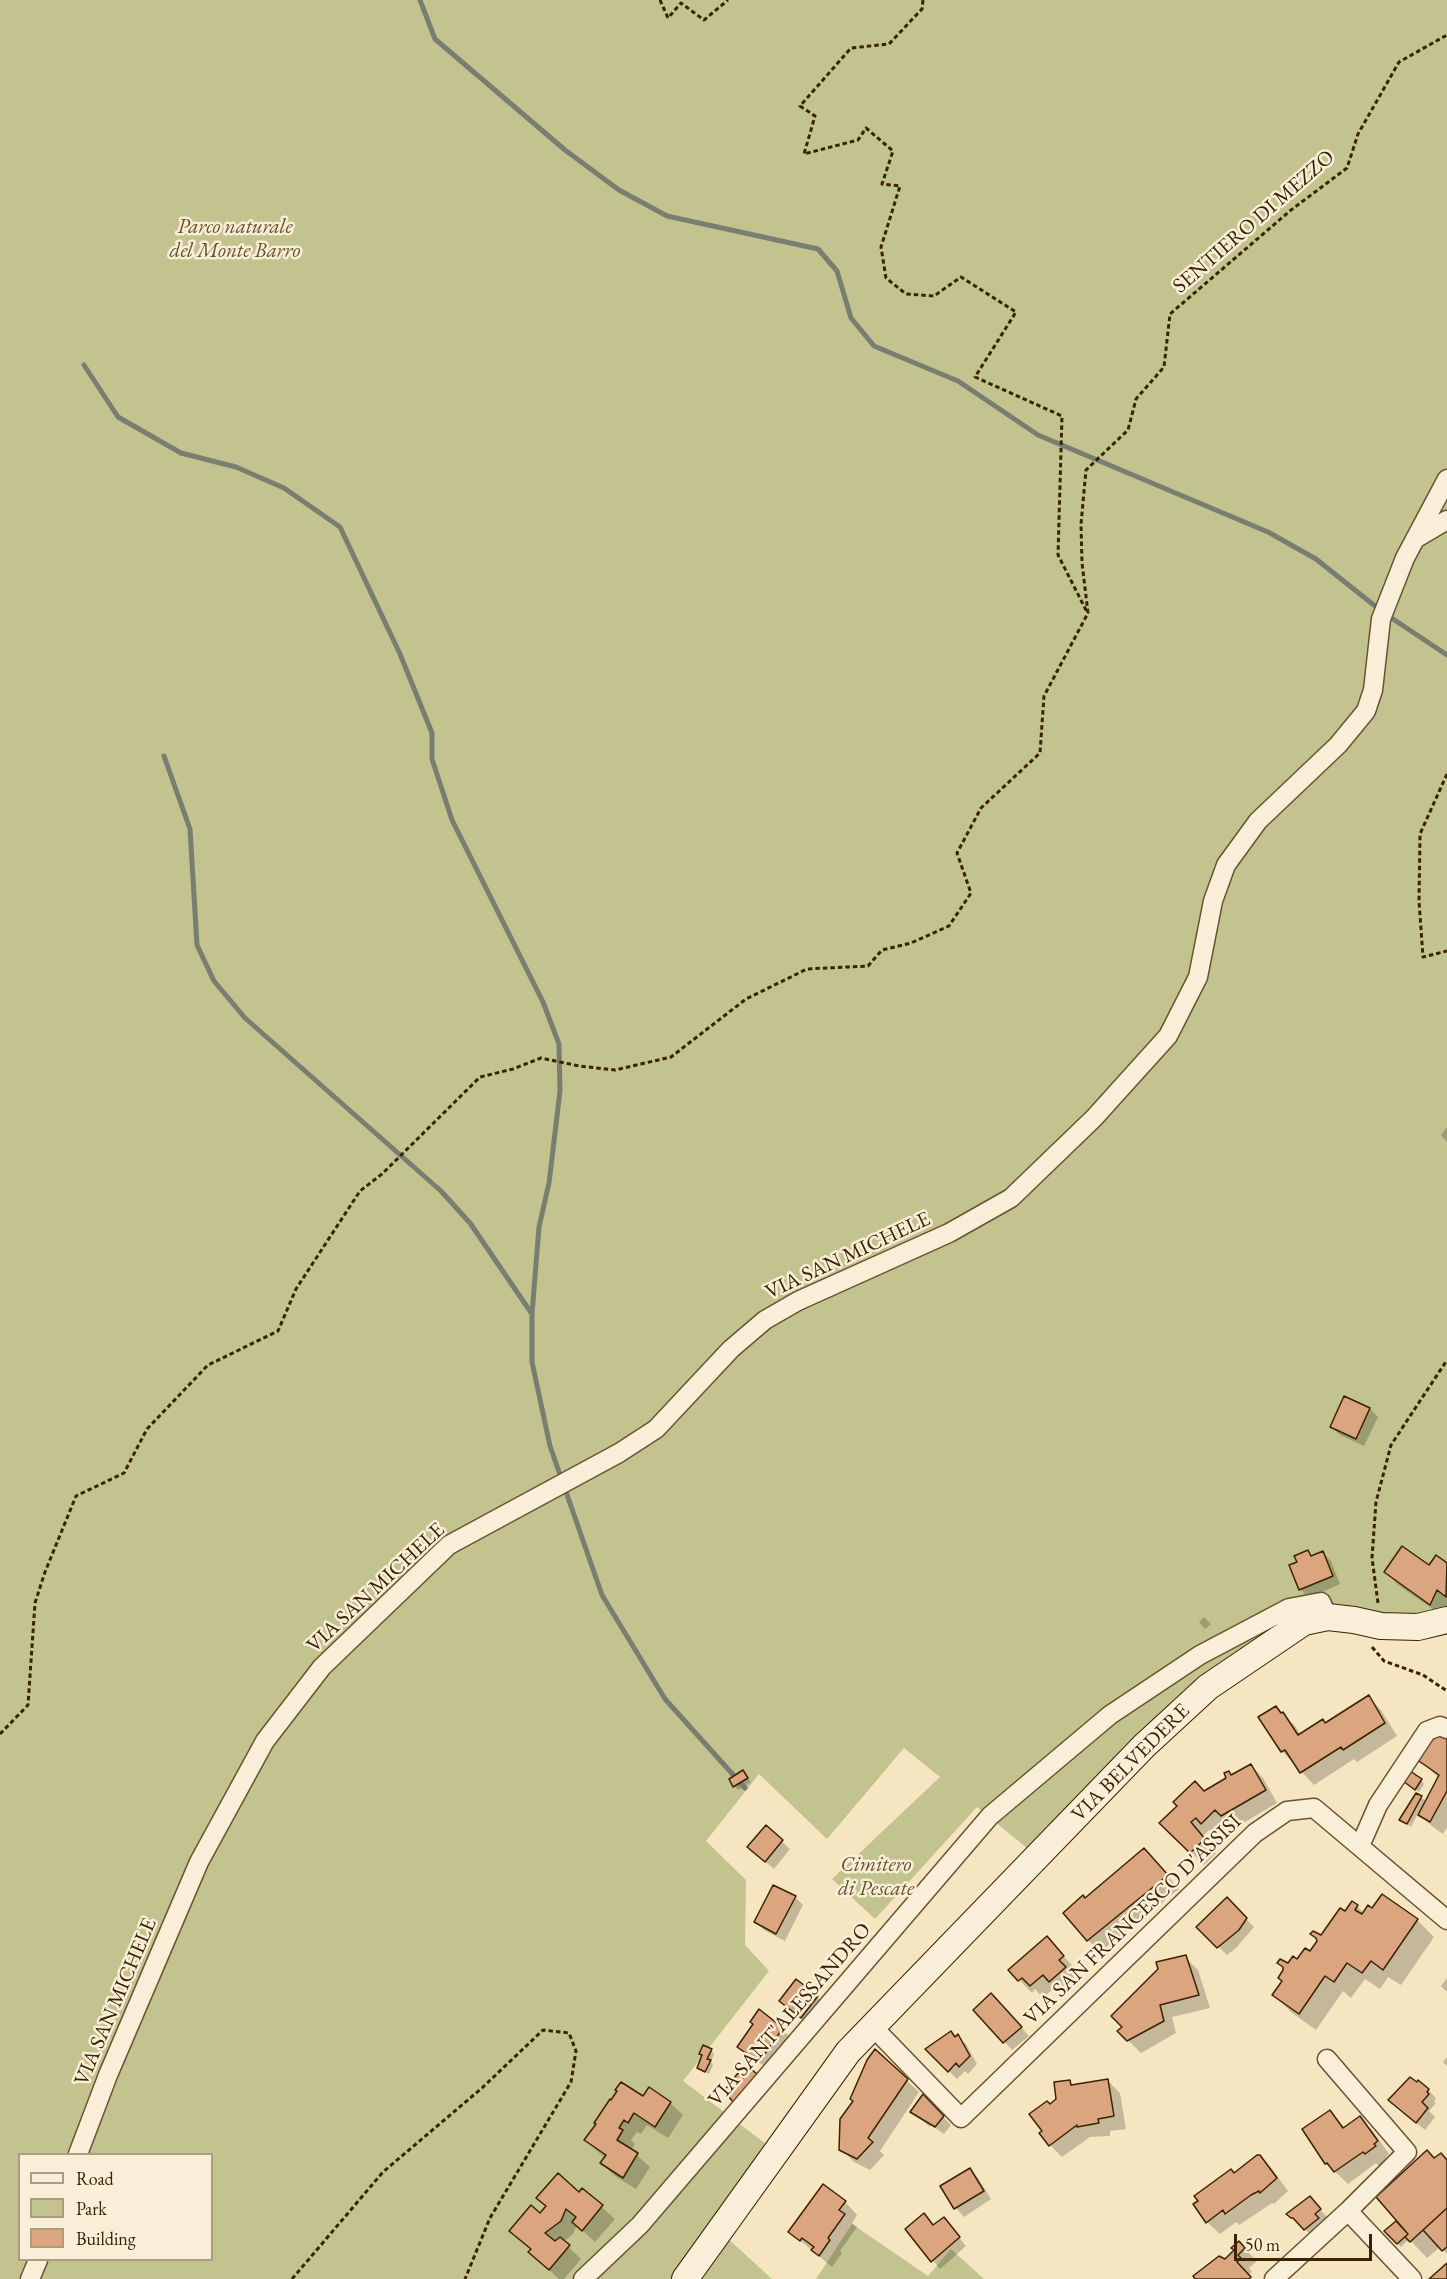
<!DOCTYPE html>
<html>
<head>
<meta charset="utf-8">
<style>
  body { margin:0 }
  #map { position:relative; width:1447px; height:2279px; overflow:hidden; background:#f6e5c1; font-family:"EB Garamond",serif }
  canvas { display:block }
  .legend { position:absolute; left:18px; top:2153px; width:195px; height:108px; box-sizing:border-box; background:#f9eed7; border:2px solid #ad9c81; margin:0; padding:8px 10px; list-style:none; font-size:18px; color:#3b2200 }
  .legend li { display:flex; align-items:center; gap:12px; height:30px }
  .legend b { width:30px; border:2px solid #ad9c81 }
  .scale { position:absolute; left:1234px; top:2234px; width:138px; height:27px; box-sizing:border-box; border:3px solid #3b2200; border-top:0; padding-left:8px; font-size:18px; line-height:21px; white-space:nowrap; color:#3b2200; -webkit-text-stroke:4px #f9eed7; paint-order:stroke }
</style>
</head>
<body>
<div id="map">
<canvas width="1447" height="2279"></canvas>
<ul class="legend">
<li><b style="height:8px;background:#f9eed7"></b>Road</li>
<li><b style="height:16px;background:#c2c38e"></b>Park</li>
<li><b style="height:16px;background:#dba57f"></b>Building</li>
</ul>
<div class="scale">50 m</div>
</div>
<script>
const ctx = document.querySelector('canvas').getContext('2d');
ctx.lineJoin = 'round';
function fillPath(path, color) { ctx.fillStyle = color; ctx.fill(path, 'evenodd'); }
function stroke(path, color, width, dash) { ctx.strokeStyle = color; ctx.lineWidth = width; ctx.lineCap = dash ? 'butt' : 'round'; ctx.setLineDash(dash || []); ctx.stroke(path); }
function drawText(font, color, halo, rows, align = 'center') {
  ctx.font = font + ' "EB Garamond",serif'; ctx.lineWidth = 5; ctx.setLineDash([]); ctx.textBaseline = 'middle'; ctx.strokeStyle = halo; ctx.fillStyle = color; for (const [text, x, y, turn = 0] of rows) {
    ctx.save(); ctx.translate(x, y); ctx.rotate((+turn || 0) * Math.PI / 180); ctx.textAlign = isNaN(turn) ? turn : align; if (halo) ctx.strokeText(text, 0, 0); ctx.fillText(text, 0, 0); ctx.restore();
  }
}
const green = new Path2D(`
  M0 0H1447V1626L1328 1628 1295 1636 1268 1650 1039 1858 977 1807 875 1919 832 1879 940 1777 904 1748 827 1839 759 1774 706 1841 746 1880 745 1945 769 1971 683 2081 770 2147 713 2225 772 2279H0ZM20 2154H212V2260H20Z
  M852 2224 928 2276 951 2249 984 2279H816Z`);
const shadow = new Path2D(`
  M1447 1127V1142L1441 1135Z
  M1345 1398 1370 1409 1378 1417 1364 1446 1340 1435 1331 1427Z
  M1308 1552 1313 1557 1323 1553 1331 1561 1340 1584 1309 1598 1300 1589 1299 1563Z
  M1436 1557 1447 1564V1608L1443 1616 1398 1585 1386 1572 1429 1567Z
  M1204 1617 1211 1624 1205 1629 1199 1622Z
  M1369 1697 1381 1710 1397 1736 1357 1762 1354 1759 1314 1785 1282 1751 1276 1708 1295 1726 1301 1735 1326 1725Z
  M1447 1740V1827L1443 1834 1433 1827 1418 1813 1411 1827 1401 1819 1421 1797 1427 1802 1439 1778 1418 1759Z
  M1251 1765 1263 1778 1277 1803 1235 1828 1229 1822 1214 1835 1209 1830 1203 1836 1216 1853 1204 1865 1162 1823 1204 1792Z
  M743 1772 751 1782 738 1790 735 1786Z
  M1421 1780 1424 1784 1419 1792 1409 1784Z
  M766 1827 790 1849 774 1869 757 1855Z
  M1156 1863 1179 1889 1100 1952 1088 1940 1086 1900Z
  M1383 1896 1417 1920 1434 1937 1401 1985 1388 1977 1380 1989 1365 1979 1351 1998 1343 1991 1316 2030 1291 2012 1274 1995 1284 1981V1969L1279 1963 1288 1965 1310 1953 1322 1937 1345 1913 1357 1906 1364 1913 1373 1910Z
  M795 1897 803 1905 785 1941 764 1930 756 1922Z
  M1227 1899 1254 1927 1236 1948 1227 1955 1198 1927Z
  M1059 1951 1075 1969 1071 1973 1077 1981 1063 1994 1055 1987 1043 1998 1035 1989 1032 1993 1010 1970Z
  M1185 1957 1198 1970 1210 2008 1172 2017 1176 2033 1141 2053 1119 2031 1124 2027 1159 1970Z
  M1447 1978V1992L1441 1986Z
  M817 1997 825 2005 810 2025 781 2001Z
  M999 2003 1029 2036 1012 2050 975 2010Z
  M782 2029 790 2037 768 2069 739 2047Z
  M951 2033 966 2044 977 2064 968 2074 965 2071 957 2079 927 2049Z
  M711 2050 714 2054 711 2062 713 2065 709 2074 698 2067Z
  M1447 2057V2066L1443 2062Z
  M906 2080 919 2092 880 2151 884 2155 870 2170 854 2162 841 2149Z
  M1069 2081 1074 2086 1108 2081 1120 2093 1126 2129 1110 2131V2136L1090 2137 1062 2157 1050 2145 1044 2131 1050 2106 1058 2100Z
  M1428 2090 1436 2098 1434 2101 1436 2103 1429 2111 1435 2117 1425 2130 1399 2108Z
  M923 2097 951 2125 944 2134 931 2125 930 2127 912 2112Z
  M644 2098 670 2103 683 2115 668 2138 647 2125 641 2134 637 2132 631 2140 635 2144 631 2150 650 2167 636 2189 615 2176 602 2163 605 2158 586 2141Z
  M1330 2112 1345 2128 1359 2118 1372 2130 1389 2154 1386 2157 1388 2159 1379 2166 1376 2163 1348 2184 1326 2163Z
  M1259 2157 1272 2169 1288 2191 1274 2204 1272 2203 1239 2225 1236 2222 1220 2234 1207 2222 1200 2202Z
  M1435 2160 1447 2161V2254L1440 2247 1427 2258 1409 2239 1401 2247 1387 2231 1398 2221Z
  M970 2170 978 2178 991 2199 964 2217 956 2208 942 2187Z
  M582 2190 615 2219 595 2242 577 2225 573 2234 563 2242 581 2259 564 2279H559L530 2252 532 2250 524 2243 547 2207 538 2198 580 2194Z
  M845 2202 857 2215 852 2223 857 2227 840 2251 842 2253 832 2267 790 2232Z
  M1318 2207 1328 2218 1313 2237 1289 2214Z
  M924 2215 934 2226 951 2227 966 2246 940 2269 907 2229Z
  M1239 2243 1257 2261 1249 2268 1252 2272 1248 2275 1252 2279H1197L1225 2260 1236 2250Z`);
const stream = new Path2D(`
  M420 0 435 39 565 150 619 190 667 216 818 249 837 271 851 318 874 346 958 381 1038 435 1268 532 1316 559 1380 610
  M84 365 118 417 181 453 236 467 284 488 340 527 400 654 432 733V759L452 820 543 1002 559 1044 560 1091 549 1183 539 1227 532 1314V1362L550 1446 602 1595 665 1699 745 1788
  M1387 615 1447 655
  M164 756 190 829 197 945 214 981 245 1018 441 1191 470 1223 532 1314`);
const building = new Path2D(`
  M1344 1396 1370 1408 1356 1439 1330 1427Z
  M1402 1546 1429 1565 1436 1555 1447 1563 1446 1597 1437 1590 1430 1605 1384 1572Z
  M1308 1550 1311 1556 1323 1551 1333 1576 1299 1590 1289 1565 1297 1562 1294 1556Z
  M1369 1695 1385 1723 1343 1750 1341 1747 1300 1773 1285 1750 1281 1752 1258 1717 1276 1706 1281 1713 1283 1712 1298 1735 1323 1719 1325 1723Z
  M1437 1734 1447 1739V1791L1430 1822 1418 1815 1439 1775 1416 1759Z
  M1251 1764 1266 1790 1221 1816 1215 1810 1201 1824 1196 1818 1191 1822 1205 1839 1190 1853 1159 1823 1177 1806 1173 1802 1195 1781 1204 1791 1226 1778 1224 1773 1229 1771 1231 1775Z
  M743 1770 748 1778 733 1787 729 1779Z
  M1410 1771 1422 1779 1415 1790 1403 1781Z
  M1416 1793 1422 1796 1407 1824 1399 1820Z
  M766 1825 783 1840 765 1862 747 1847Z
  M1144 1848 1168 1875 1087 1941 1063 1913 1083 1895 1085 1898Z
  M773 1885 796 1896 776 1934 754 1922Z
  M1382 1894 1418 1919 1383 1970 1371 1961 1362 1973 1347 1963 1334 1982 1325 1976 1299 2014 1272 1995 1282 1981 1278 1978 1283 1970V1967L1277 1963 1280 1959 1288 1963 1293 1956 1297 1959 1305 1948 1310 1951 1317 1941 1316 1938 1310 1934 1313 1931 1321 1935 1340 1908 1345 1911 1352 1901 1358 1905 1355 1910 1362 1914 1368 1905 1372 1908Z
  M1227 1897 1247 1918 1239 1930 1217 1948 1196 1927Z
  M1047 1936 1064 1956 1059 1960 1066 1967 1049 1982 1043 1975 1030 1986 1022 1978 1018 1981 1008 1970Z
  M1186 1955 1199 1995 1160 2005 1164 2021 1127 2041 1117 2031 1122 2027 1111 2016 1158 1969 1156 1962Z
  M796 1979 818 1996 801 2018 779 2001Z
  M991 1993 1022 2027 1003 2043 973 2010Z
  M759 2009 783 2028 759 2062 737 2047 753 2024 750 2022Z
  M951 2031 955 2037 958 2034 970 2056 959 2067 956 2063 948 2072 925 2049Z
  M703 2045 712 2049 707 2059 711 2060 705 2072 697 2068 702 2055 699 2054Z
  M875 2049 908 2079 868 2138 873 2142 857 2159 839 2150 840 2119 853 2101 850 2099 867 2060Z
  M751 2069 757 2074 734 2103 724 2091 738 2073 743 2078Z
  M1410 2077 1417 2082 1418 2080 1429 2089 1427 2092 1429 2094 1422 2102 1428 2108 1416 2123 1388 2100Z
  M1108 2079 1114 2116 1098 2119 1099 2123 1077 2127V2125L1049 2146 1039 2133 1042 2131 1029 2114 1047 2101 1050 2104 1056 2099 1054 2082 1070 2080 1071 2085Z
  M621 2082 643 2096 649 2087 671 2102 655 2127 634 2113 628 2123 624 2120 622 2123 619 2128 623 2130 617 2140 638 2153 623 2178 600 2163 606 2155 584 2140 596 2124 594 2123 610 2099 611 2100 617 2091 615 2090Z
  M923 2094 944 2116 935 2127 910 2112Z
  M1330 2110 1343 2128 1360 2116 1378 2141 1374 2144 1376 2146 1365 2154 1363 2152 1334 2172 1327 2163 1325 2164 1302 2129Z
  M1427 2150 1434 2158 1441 2153 1447 2160V2208L1410 2242 1405 2237 1408 2234 1376 2197Z
  M1257 2155H1260L1277 2178 1260 2193 1259 2191 1251 2195 1225 2214 1223 2210 1206 2223 1193 2204 1198 2201 1194 2196 1231 2169 1234 2173Z
  M970 2168 984 2191 954 2209 940 2186Z
  M558 2173 579 2192 582 2188 603 2205 582 2231 572 2222 576 2217 566 2209 561 2221 545 2233 555 2241 560 2237 570 2245 549 2270 528 2252 531 2249 509 2231 531 2205 540 2213 546 2206 536 2198Z
  M823 2184 846 2201 839 2210 845 2214 828 2238 830 2240 819 2256 811 2250 814 2247 802 2238 800 2241 788 2232Z
  M1310 2196 1321 2209 1315 2214 1319 2218 1304 2230 1293 2218H1291L1286 2214Z
  M1447 2208V2247L1442 2251 1423 2230Z
  M924 2213 933 2225 944 2217 960 2237 931 2262 905 2229Z
  M1396 2221 1408 2234 1397 2244 1384 2231Z
  M1239 2241 1245 2248 1238 2255 1241 2258 1237 2262 1251 2277 1249 2279H1195L1193 2276 1219 2256 1225 2259 1234 2250 1231 2248Z
  M1447 2263V2279H1429Z`);
const path = new Path2D(`
  M660 0 668 18 681 3 704 20 728 0
  M923 0 922 9 889 44 851 48 800 106 815 116 804 154 858 140 866 128 893 151 882 184 900 186 881 247 886 278 906 294 934 296 961 277 1016 312 975 377 1062 416 1058 555 1087 612
  M1447 774 1420 834 1419 901 1423 957 1447 951
  M1378 1603 1372 1558 1376 1502 1391 1445 1447 1360
  M1372 1647 1384 1661 1423 1675 1447 1691
  M0 1734 28 1705 35 1603 45 1572 76 1496 124 1473 147 1429 208 1365 278 1331 296 1289 360 1191 382 1174 480 1077 513 1069 541 1058 579 1066 615 1070 671 1057 746 999 807 969 868 966 882 950 911 943 949 926 971 893 957 853 981 808 1040 753 1044 696 1088 613 1082 563 1081 524 1086 470 1128 430 1136 399 1164 367 1170 314 1291 210 1347 168 1358 134 1399 62 1447 35
  M292 2279 383 2172 482 2088 543 2030 569 2033 576 2051 571 2082 490 2218 465 2279`);
const street = new Path2D(`
  M1415 539 1447 520
  M1360 1846 1378 1805 1427 1731 1440 1726 1447 1729
  M873 2027 961 2118 1255 1833 1287 1811 1314 1808 1447 1920
  M78 2154 108 2075 199 1862 265 1741 322 1667 449 1545 619 1453 656 1429 731 1349 765 1320 798 1301 949 1233 1011 1198 1094 1118 1168 1036 1198 977 1213 901 1226 865 1258 821 1338 745 1366 711 1373 690 1381 619 1405 558 1447 479
  M1348 2211 1412 2279
  M30 2279 38 2260
  M583 2279 640 2225 990 1816 1110 1715 1200 1655 1289 1608 1321 1602 1328 1617
  M1274 2279 1348 2211 1407 2152 1327 2059`);
const secondary = new Path2D(`
  M685 2279 848 2052 1144 1746 1208 1687 1304 1622 1328 1617 1354 1620 1381 1626 1418 1627 1447 1620`);
const streetNames = [
  ["SENTIERO DI MEZZO",1254,222,-41],
  ["VIA SAN MICHELE",848,1256,-25],
  ["VIA SAN MICHELE",376,1588,-43],
  ["VIA BELVEDERE",1131,1763,-45],
  ["VIA SAN FRANCESCO D'ASSISI",1133,1920,-44],
  ["VIA SAN MICHELE",116,2002,-67],
  ["VIA SANT'ALESSANDRO",790,2015,-49]
];
const parkNames = [
  ["Parco naturale",235,227],
  ["del Monte Barro",235,251],
  ["Cimitero",876,1865],
  ["di Pescate",876,1889]
];
fillPath(green, '#c2c38e');
fillPath(shadow, '#0003');
stroke(stream, '#787f71', 5);
fillPath(building, '#dba57f');
stroke(building, '#3b2200', 1.5);
stroke(street, '#6a5330', 21);
stroke(secondary, '#3b2200', 28);
stroke(path, '#3b2200', 3, [4.5, 3]);
stroke(street, '#f9eed7', 18);
stroke(secondary, '#f9eed7', 26);
drawText('21px', '#3b2200', '#f9eed7', streetNames);
drawText('italic 21px', '#64522b', '#f9eed7', parkNames);
</script>
</body>
</html>
